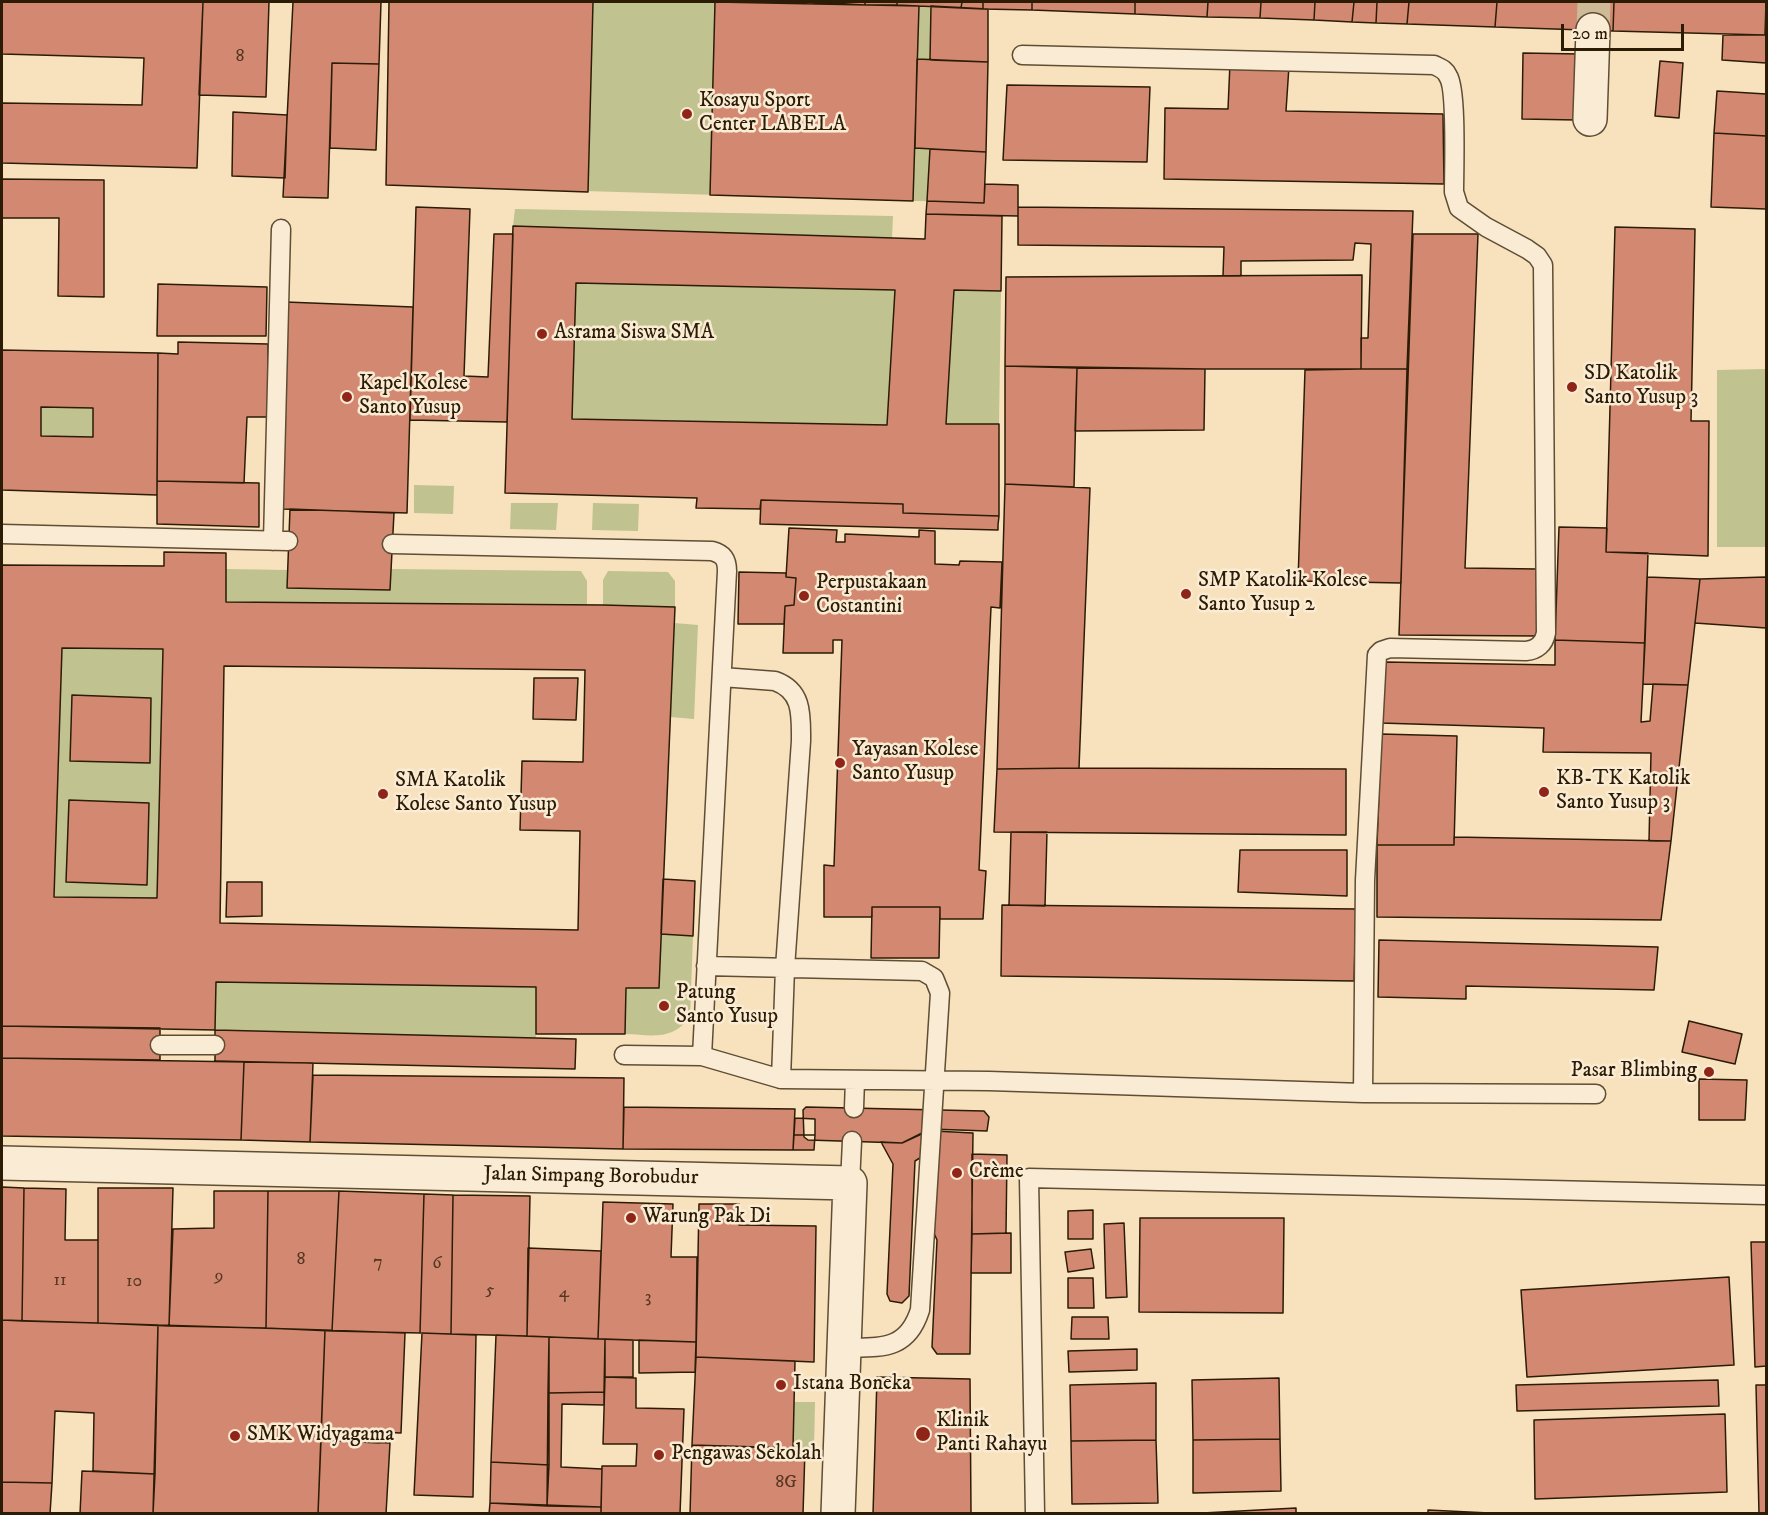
<!DOCTYPE html>
<html>
<head>
<meta charset="utf-8">
<style>
  body { margin:0 }
  #map { position:relative; width:1768px; height:1515px; overflow:hidden; background:#f8e1bd; font-family:"IM FELL DW Pica",serif }
  canvas { display:block }
  .frame { position:absolute; inset:0; border:3px solid #2c1c06; pointer-events:none }
  .scale { position:absolute; left:1561px; top:24px; width:123px; height:27px; box-sizing:border-box; border:3px solid #2c1c06; border-top:0; padding-left:8px; font-size:18px; line-height:21px; white-space:nowrap; color:#2c1c06; -webkit-text-stroke:4px #faecd4; paint-order:stroke }
</style>
</head>
<body>
<div id="map">
<canvas width="1768" height="1515"></canvas>
<div class="frame"></div>
<div class="scale">20 m</div>
</div>
<script>
const ctx = document.querySelector('canvas').getContext('2d');
ctx.lineJoin = 'round';
function fillPath(path, color) { ctx.fillStyle = color; ctx.fill(path, 'evenodd'); }
function stroke(path, color, width, dash) { ctx.strokeStyle = color; ctx.lineWidth = width; ctx.lineCap = dash ? 'butt' : 'round'; ctx.setLineDash(dash || []); ctx.stroke(path); }
function drawText(font, color, halo, rows, align = 'center') {
  ctx.font = font + ' "IM FELL DW Pica",serif'; ctx.lineWidth = 5; ctx.setLineDash([]); ctx.textBaseline = 'middle'; ctx.strokeStyle = halo; ctx.fillStyle = color; for (const [text, x, y, turn = 0] of rows) {
    ctx.save(); ctx.translate(x, y); ctx.rotate((+turn || 0) * Math.PI / 180); ctx.textAlign = isNaN(turn) ? turn : align; if (halo) ctx.strokeText(text, 0, 0); ctx.fillText(text, 0, 0); ctx.restore();
  }
}
const green = new Path2D(`
  M389 2H749L988 9V60L984 203 386 185Z
  M515 209 893 216 892 238 513 226Z
  M576 283 895 290 887 425 572 419Z
  M954 290 1001 291 999 424H946Z
  M1766 369V547H1717V370Z
  M41 407 93 408V437L41 436Z
  M414 485 454 486 453 514 414 513Z
  M511 503H558L556 530 510 529Z
  M593 503 639 504 638 531 592 530Z
  M226 569 287 570 288 588 389 590 391 569 581 571 587 581V604L226 602Z
  M608 571 668 572 675 581V607L603 605V580Z
  M674 623 698 625 694 719 670 717Z
  M62 648 163 649 157 898 54 897Z
  M661 934 693 936 690 1017C672 1041 652 1035 625 1034L626 988H659Z
  M216 982 536 987V1038L215 1030Z
  M794 1402H815L814 1449 793 1448Z`);
const building = new Path2D(`
  M2 2H203L197 168 2 163V103L142 105 144 58 2 54Z
  M203 2H269L266 97 199 95Z
  M293 2H381L379 64 332 63 328 198 283 197Z
  M389 2H593L588 192 386 185Z
  M715 2 919 6 913 201 710 195Z
  M806 2H865V5Z
  M865 2H897V5H865Z
  M897 2H962L961 8 897 5Z
  M962 2H983V9L961 8Z
  M983 2H1032V10L983 9Z
  M1032 2H1135V14L1032 10Z
  M1135 2H1208L1207 17 1135 14Z
  M1208 2H1261L1260 18 1207 17Z
  M1261 2H1315L1314 20 1260 18Z
  M1315 2H1354L1352 22 1314 20Z
  M1354 2H1377L1376 23 1352 22Z
  M1377 2H1409L1407 24 1376 23Z
  M1409 2H1497L1495 27 1407 24Z
  M1497 2H1614L1613 31 1495 27Z
  M1614 2H1766L1765 35 1613 31Z
  M931 6 988 9V62L930 60Z
  M1723 35H1766V63L1722 60Z
  M1523 53 1580 54 1577 120 1522 119Z
  M917 59 988 62 986 152 915 148Z
  M1660 61 1683 63 1679 118 1655 116Z
  M332 63 379 64 376 150 330 148Z
  M1230 63 1289 66 1286 111 1443 114 1444 184 1164 179 1165 108 1228 109Z
  M1007 85 1150 87 1147 162 1003 160Z
  M1717 91 1766 94V136L1714 133Z
  M233 112 287 115 285 178 232 176Z
  M1714 133 1766 136V209L1711 207Z
  M930 149 986 152 984 203 927 201Z
  M2 179 104 180V297L58 296 59 218H2Z
  M985 184 1018 185V216L926 214 927 201 984 203Z
  M416 207 470 209 464 376 488 377 494 234H513L507 422 410 420Z
  M1018 207 1413 211 1407 369H1361V338H1368L1371 244 1355 243 1353 260 1241 261V276H1223L1224 247 1018 245Z
  M926 214 1002 216 1001 291 954 290 946 424H999V516L903 513V504L761 500 760 509 696 508 697 498 505 493 513 226 925 239ZM576 283 895 290 887 425 572 419Z
  M1615 227 1695 229 1691 421H1709L1708 556 1606 552Z
  M1413 234H1478L1465 568 1537 569V636L1399 635Z
  M1362 275 1361 369H1205L1005 366 1006 277Z
  M158 284 267 287 266 336H157Z
  M286 302 413 307 407 513 282 509Z
  M178 342 268 344V417H247L244 483 157 481 158 353 178 354Z
  M2 350 158 353 157 495 2 490ZM41 407 93 408V437L41 436Z
  M1005 366 1077 368 1074 487 1005 484Z
  M1077 368 1205 369 1204 430 1075 431Z
  M1361 369H1407L1401 583 1298 581 1305 370Z
  M157 481 259 483V527L157 524Z
  M1005 484 1090 488 1079 768 997 769Z
  M761 500 903 504V513L999 516 998 525V530L760 524Z
  M290 509 394 513 390 590 287 588Z
  M1559 527 1607 528 1606 552 1648 553 1645 643 1555 640Z
  M789 528 837 530 836 542H845V534L919 537V530L935 531V564L959 565 960 561 1002 562 1000 608 991 607 979 870 986 871 983 919H940V907H872V917H824V865L834 866 842 640H833V653H783L785 606 794 605 796 578 786 577Z
  M164 552 226 553V602L603 605 675 607 659 988H626L625 1034H536V987L216 982 215 1030 2 1026V565L164 566ZM62 648 163 649 157 898 54 897ZM224 666 585 670 583 762 522 761 520 830 580 831 578 930 220 923Z
  M739 572 786 573V577L796 578 794 605 785 606 784 624H738Z
  M1647 577 1700 579 1688 685 1643 684Z
  M1766 577V628L1695 623 1700 579Z
  M1555 640 1645 643 1641 722 1650 721 1653 684 1688 685 1671 841H1649L1651 753 1543 752 1544 728 1380 723 1385 662 1555 665Z
  M534 678H578L576 720 533 719Z
  M72 695 151 698 150 763 70 761Z
  M1381 734 1457 736 1454 845H1377Z
  M1079 768 1346 769V835L994 832 997 769Z
  M69 800 149 803 147 885 66 882Z
  M1011 832H1047L1045 906 1009 905Z
  M1454 837 1671 841 1661 920 1377 917V845H1454Z
  M1240 850H1347V896L1238 892Z
  M663 879 695 881 693 936 661 934Z
  M227 882H262V916L226 917Z
  M1002 905 1356 909 1354 981 1001 976Z
  M872 907H940L939 958H871Z
  M1379 940 1658 947 1654 990 1466 986V999L1378 997Z
  M1689 1021 1742 1034 1735 1064 1682 1052Z
  M2 1026 160 1028V1060L2 1058Z
  M215 1030 576 1039 575 1069 215 1061Z
  M2 1058 244 1062 241 1140 2 1136Z
  M244 1062 313 1063 310 1142 241 1140Z
  M313 1075 624 1078 623 1149 310 1142Z
  M1699 1079 1747 1080 1745 1120H1699Z
  M624 1107 795 1109 793 1150 623 1149Z
  M806 1107 984 1111 989 1117 987 1131 930 1129 902 1143 808 1140 804 1137 803 1110Z
  M795 1118 815 1119V1135H794Z
  M934 1131 973 1133 970 1354H937L932 1347 937 1240 929 1222Z
  M926 1132 923 1156 915 1161 909 1296 902 1303 890 1301 887 1294 893 1164 881 1142 902 1143Z
  M794 1135H815L814 1150H793Z
  M972 1154 1007 1155 1006 1233 972 1234Z
  M2 1187 24 1188 22 1321 2 1320Z
  M24 1188 66 1189 65 1240H98V1323L22 1321Z
  M98 1188H173L169 1326 98 1323Z
  M214 1191H268L266 1328 169 1326 173 1229 214 1228Z
  M268 1191H339L332 1331 266 1328Z
  M339 1191 424 1194 420 1333 332 1331Z
  M424 1194 453 1195 451 1334 420 1333Z
  M453 1195 530 1196 527 1336 451 1334Z
  M603 1202 673 1204 671 1257H697L696 1342 598 1339Z
  M699 1204H739V1225L816 1226 814 1362 696 1357Z
  M1093 1210V1239H1068V1211Z
  M1140 1218H1284L1283 1313 1139 1312Z
  M1124 1223 1127 1297 1106 1298 1104 1224Z
  M1011 1233V1273H971L972 1234Z
  M1751 1242H1766V1366L1755 1367Z
  M528 1248 601 1251 598 1339 527 1336Z
  M1091 1249 1094 1268 1068 1272 1065 1252Z
  M1729 1277 1734 1365 1527 1377 1521 1290Z
  M1068 1278H1093L1094 1308H1068Z
  M1072 1317H1108L1109 1339H1071Z
  M2 1320 158 1325 155 1474 93 1471 94 1413 55 1411 52 1483 2 1482Z
  M158 1325 325 1330 318 1514H153Z
  M325 1330 405 1333 401 1433 379 1432V1443L321 1440Z
  M422 1333 476 1335 473 1497 414 1495Z
  M496 1335 549 1337V1465L491 1462Z
  M549 1337 605 1339 604 1392 548 1393Z
  M605 1339 633 1340V1377H605Z
  M639 1340 696 1342 695 1372 639 1373Z
  M1137 1349V1370L1069 1372 1068 1351Z
  M696 1357 795 1361 793 1448 692 1445Z
  M605 1377 636 1378V1408L684 1409 680 1514H601L602 1466H636L637 1444H603Z
  M877 1377 970 1379 971 1514H873Z
  M1279 1378 1280 1439 1193 1440 1192 1380Z
  M1718 1380 1719 1406 1517 1411 1516 1385Z
  M1156 1383V1440L1071 1441 1070 1385Z
  M1756 1385H1766V1514H1759Z
  M604 1392V1405L562 1404 561 1467 602 1469 601 1507 547 1506 548 1393Z
  M1725 1414 1727 1492 1535 1499 1534 1420Z
  M1280 1439 1281 1491 1193 1493V1440Z
  M321 1440 390 1443 386 1514H318Z
  M1156 1440 1158 1503 1072 1504 1071 1441Z
  M692 1445 805 1449 803 1514H690Z
  M491 1462 549 1465 547 1506 490 1503Z
  M82 1471 155 1474 153 1514H80Z
  M2 1482 52 1483 50 1514H2Z
  M490 1503 601 1507V1514H489Z
  M1296 1508V1514H1184Z
  M1428 1510 1510 1514H1428Z`);
const minorTunnel = new Path2D(`
  M1593 30 1594 2`);
const service = new Path2D(`
  M1022 55 1434 65C1440 68 1445 69 1448 76 1457 89 1454 172 1454 192L1459 208 1486 227 1527 249 1537 256 1543 265 1546 633C1544 644 1537 650 1526 651L1390 648 1381 651 1377 655 1365 880 1363 1093
  M2 534 288 541
  M273 541 281 229
  M392 544 712 551C723 554 727 559 727 571L702 1056
  M722 677 775 681C803 691 801 715 801 741L785 968 781 1079
  M706 966 922 971 934 978 940 993 920 1310C907 1351 881 1347 844 1348
  M160 1045H215
  M624 1055 702 1056 781 1079 989 1081 1363 1093 1596 1094
  M854 1108 855 1080
  M850 1183 852 1141
  M1035 1514 1029 1178 1766 1195`);
const minor = new Path2D(`
  M1590 119 1593 30
  M2 1163 850 1183 838 1514`);
const markers = [
  [687,114,6,"#8f2418"],
  [542,334,6,"#8f2418"],
  [1572,387,6,"#8f2418"],
  [347,397,6,"#8f2418"],
  [1186,594,6,"#8f2418"],
  [804,596,6,"#8f2418"],
  [840,763,6,"#8f2418"],
  [1544,792,6,"#8f2418"],
  [383,794,6,"#8f2418"],
  [664,1006,6,"#8f2418"],
  [1709,1072,6,"#8f2418"],
  [957,1173,6,"#8f2418"],
  [631,1218,6,"#8f2418"],
  [781,1385,6,"#8f2418"],
  [923,1434,8,"#8f2418"],
  [235,1436,6,"#8f2418"],
  [659,1455,6,"#8f2418"]
];
const numberNames = [
  ["8",240,57],
  ["8",301,1260],
  ["7",378,1263],
  ["6",437,1264],
  ["9",219,1277],
  ["11",60,1281],
  ["10",134,1282],
  ["5",490,1291],
  ["4",564,1293],
  ["3",648,1298],
  ["8G",786,1483]
];
const poiNames = [
  ["Kosayu Sport",699,102],
  ["Center LABELA",699,126],
  ["Asrama Siswa SMA",554,334],
  ["SD Katolik",1584,375],
  ["Santo Yusup 3",1584,399],
  ["Kapel Kolese",359,385],
  ["Santo Yusup",359,409],
  ["SMP Katolik Kolese",1198,582],
  ["Santo Yusup 2",1198,606],
  ["Perpustakaan",816,584],
  ["Costantini",816,608],
  ["Yayasan Kolese",852,751],
  ["Santo Yusup",852,775],
  ["KB-TK Katolik",1556,780],
  ["Santo Yusup 3",1556,804],
  ["SMA Katolik",395,782],
  ["Kolese Santo Yusup",395,806],
  ["Patung",676,994],
  ["Santo Yusup",676,1018],
  ["Pasar Blimbing",1697,1072,"right"],
  ["Crème",969,1173],
  ["Warung Pak Di",643,1218],
  ["Istana Boneka",793,1385],
  ["Klinik",936,1422],
  ["Panti Rahayu",936,1446],
  ["SMK Widyagama",247,1436],
  ["Pengawas Sekolah",671,1455]
];
const streetNames = [
  ["Jalan Simpang Borobudur",591,1177,1]
];
fillPath(green, '#c0c28f');
fillPath(building, '#d38971');
stroke(building, '#2c1c06', 1.5);
stroke(minorTunnel, '#cfba98', 33, [33, 16]);
stroke(service, '#5f4d34', 21);
stroke(minor, '#5f4d34', 36);
stroke(service, '#faecd4', 18);
stroke(minor, '#faecd4', 33);
for (const [x, y, r, color] of markers) { const dot = new Path2D(); dot.arc(x, y, r, 0, 2 * Math.PI); ctx.fillStyle = color; ctx.fill(dot); stroke(dot, '#faecd4', 2); }
drawText('18px', '#563721', null, numberNames);
drawText('21px', '#2c1c06', '#faecd4', poiNames, 'left');
drawText('21px', '#2c1c06', '#faecd4', streetNames);
</script>
</body>
</html>
